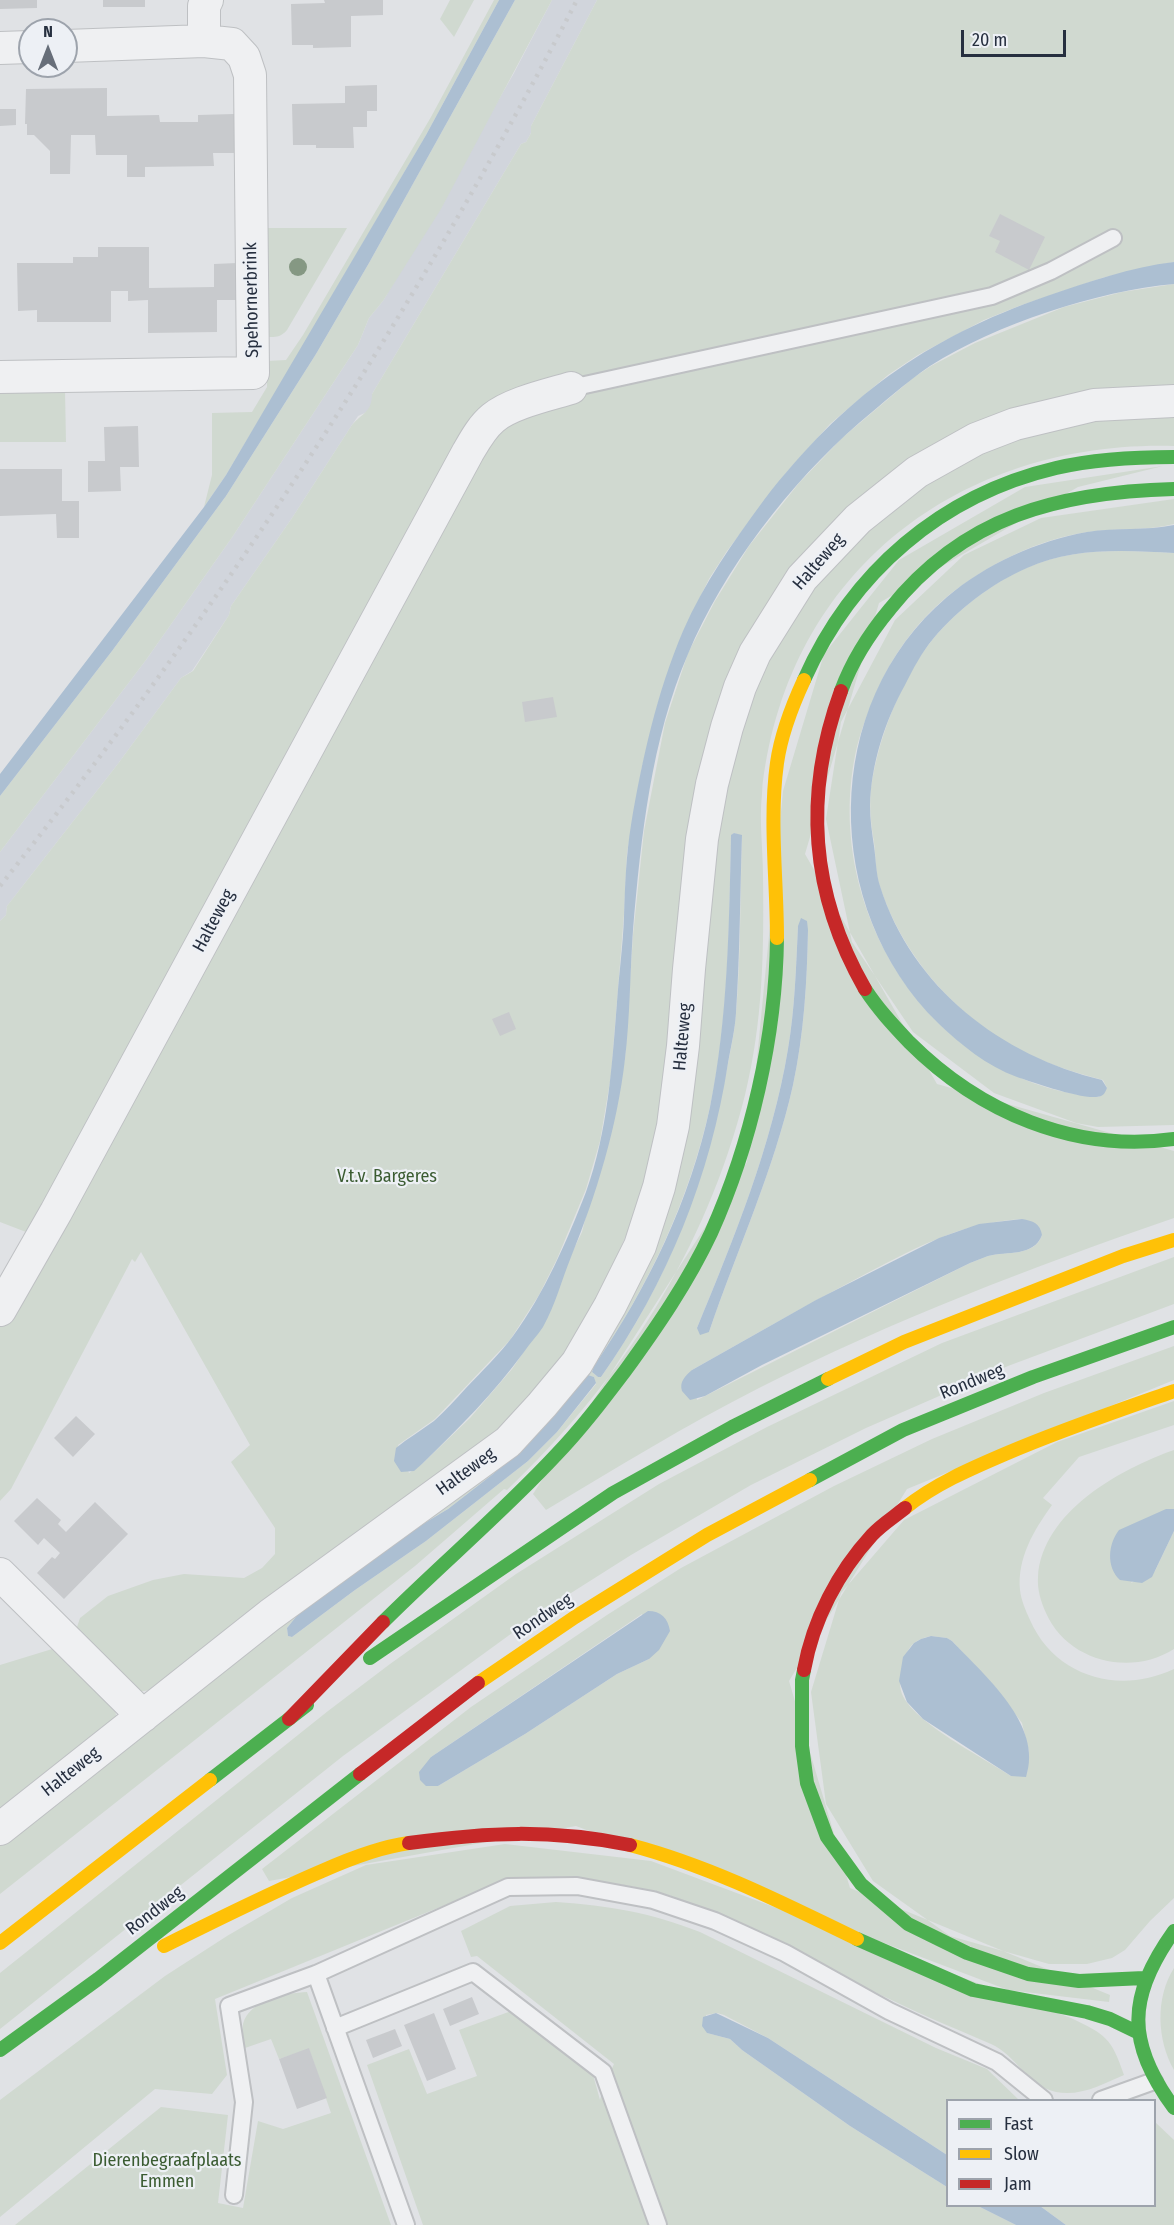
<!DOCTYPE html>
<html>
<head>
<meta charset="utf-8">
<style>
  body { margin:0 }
  #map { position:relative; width:1174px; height:2225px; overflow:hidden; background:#e0e2e5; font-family:"Fira Sans Condensed",sans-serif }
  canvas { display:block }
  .legend { position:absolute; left:946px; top:2099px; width:210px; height:108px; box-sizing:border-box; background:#edf0f5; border:2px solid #9da3ac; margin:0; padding:8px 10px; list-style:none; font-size:18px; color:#262f3f }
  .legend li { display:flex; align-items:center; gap:12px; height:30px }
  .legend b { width:30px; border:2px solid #9da3ac }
  .north { position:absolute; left:18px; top:18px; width:60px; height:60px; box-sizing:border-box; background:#edf0f5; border:2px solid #9da3ac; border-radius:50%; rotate:0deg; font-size:16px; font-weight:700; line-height:24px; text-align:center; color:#262f3f }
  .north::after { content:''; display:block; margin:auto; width:21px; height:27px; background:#676e79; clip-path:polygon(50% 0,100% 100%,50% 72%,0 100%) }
  .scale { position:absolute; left:961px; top:30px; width:105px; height:27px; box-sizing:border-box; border:3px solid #262f3f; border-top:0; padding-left:8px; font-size:18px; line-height:21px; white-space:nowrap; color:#262f3f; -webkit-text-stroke:4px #edf0f5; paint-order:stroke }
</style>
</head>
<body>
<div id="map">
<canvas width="1174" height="2225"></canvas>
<ul class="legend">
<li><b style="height:8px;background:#4caf50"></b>Fast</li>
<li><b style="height:8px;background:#ffc107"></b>Slow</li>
<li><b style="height:8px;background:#c62828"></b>Jam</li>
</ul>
<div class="north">N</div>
<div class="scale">20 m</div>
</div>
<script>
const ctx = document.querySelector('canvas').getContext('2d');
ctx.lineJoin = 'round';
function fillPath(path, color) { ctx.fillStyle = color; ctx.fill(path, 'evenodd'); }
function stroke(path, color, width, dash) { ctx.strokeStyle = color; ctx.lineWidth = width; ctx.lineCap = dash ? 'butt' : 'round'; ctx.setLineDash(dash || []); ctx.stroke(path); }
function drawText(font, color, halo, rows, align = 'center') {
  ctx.font = font + ' "Fira Sans Condensed",sans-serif'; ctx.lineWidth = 4.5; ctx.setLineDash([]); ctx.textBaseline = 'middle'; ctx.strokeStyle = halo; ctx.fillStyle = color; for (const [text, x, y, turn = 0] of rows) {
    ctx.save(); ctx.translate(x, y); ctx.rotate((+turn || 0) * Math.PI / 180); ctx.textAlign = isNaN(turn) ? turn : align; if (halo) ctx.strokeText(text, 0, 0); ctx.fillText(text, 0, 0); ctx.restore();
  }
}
const built = new Path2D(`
  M552 0H597L531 126V133L526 142 521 144 372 394V404L367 412 358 416 350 428 292 518 231 606 229 615 192 671 181 678 117 765 7 906 6 915 0 921V852L146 660 233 536 358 345 369 318 383 301 514 73Z`);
const green = new Path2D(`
  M450 0H474L454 37 440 19Z
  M494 0H499L426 135 289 370 226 475 204 507 212 475V413L252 412 267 387V361L286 360 303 335 431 117Z
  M515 0H552L441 209 383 301 369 318 358 345 233 536 146 660 0 852V796L112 651 226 496 316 354 369 263Z
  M597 0H1174V262L1134 270 1102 278 1019 306 984 320 918 355 888 375 830 424 786 473 727 551 709 579 683 632 658 703 642 767 627 853 624 914 611 1076 600 1141 586 1189 557 1259 539 1295 510 1340 435 1419 398 1445 409 1473 422 1464 470 1418 512 1369 525 1350 582 1232 625 1059 633 935 644 831 665 723 688 653 715 601 749 546 799 483 842 438 913 378 931 366 975 343 1064 307 1122 292 1174 284V388L983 427 755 629 646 1188 599 1299 564 1358 506 1425 151 1690 137 1692 76 1630 80 1618 108 1596 153 1580 184 1574 244 1578 262 1568 275 1554V1528L231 1462 250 1445 141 1252 135 1262 132 1259 11 1489 0 1501V1322L510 401 0 1282 26 1232 0 1222V921L6 915 7 906 117 765 181 678 193 671 229 615 231 606 292 518 350 428C360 413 372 414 372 394L521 144 526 142 531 133V126Z
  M264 228H347L287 330C280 338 275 337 266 337Z
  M65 390 66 442H0V391Z
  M1174 411V446C958 440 784 574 762 794 759 821 763 849 763 876 764 951 763 1022 745 1095 706 1250 622 1381 507 1490L504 1489 415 1566 0 1894V1842C61 1796 121 1748 182 1699 218 1670 254 1640 292 1612 395 1538 520 1471 591 1363 665 1249 688 1134 699 1001 704 942 705 880 716 821 749 632 853 483 1045 430 1087 418 1131 414 1174 411ZM734 833 742 836C740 895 741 954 736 1013 735 1028 732 1043 729 1058 707 1176 671 1278 601 1377H598L592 1372 594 1366C648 1287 689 1201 710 1107 729 1018 729 926 731 836ZM587 1375 594 1377 596 1384 557 1432 528 1461 426 1541 355 1590 292 1637 288 1636 287 1628 299 1613 423 1524 448 1509 493 1474 542 1428Z
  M1163 466 1078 487 879 603 805 854 937 1084 1174 1151V1218C1032 1267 893 1320 759 1388 686 1425 616 1468 546 1510L533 1494 747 1162 783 791 824 654 899 560 1025 487ZM798 926 808 930C807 982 804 1034 793 1085 774 1170 737 1250 709 1332L697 1328C734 1238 772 1146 788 1049 795 1008 796 967 798 926ZM1022 1219 1042 1235C1035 1257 1006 1251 988 1256 982 1258 976 1261 970 1263L697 1400 692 1370C747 1339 801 1308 856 1279 912 1250 957 1223 1022 1219Z
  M1174 499V524C1146 531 1116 528 1088 532 1038 539 989 564 949 595 916 622 891 657 875 696 866 717 858 738 854 761 826 918 936 1084 1099 1097L1107 1088 1103 1080C1073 1072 1042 1063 1014 1047 953 1013 902 954 880 887 875 873 876 857 874 842 871 825 869 806 871 788 875 759 884 729 896 702 906 680 918 657 933 639 957 610 992 583 1026 568 1072 547 1125 550 1174 553V1125L1098 1127 1076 1123 994 1093 913 1032 852 942 826 819 841 722 895 620 964 555 1041 518Z
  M1174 1257V1304L1008 1366 866 1428 751 1485 631 1555 541 1612 343 1756 0 2029V1973L328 1711 390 1664 516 1574 659 1484 767 1427 942 1343Z
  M1174 1346V1380L907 1489 789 1681 850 1888 1110 1995 1109 2002 1008 1990 576 1826 269 1881 262 1869 471 1707 607 1615 681 1568 834 1486 932 1439 1044 1393ZM642 1614 649 1659 617 1674 525 1734 438 1786 431 1757Z
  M1174 1401V1425L1079 1457 1043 1498 1052 1505C1034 1530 1017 1558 1020 1590 1021 1600 1026 1611 1030 1620 1055 1677 1119 1695 1174 1669V1898L1150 1921 1125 1950 1112 1958 1087 1964H1049L950 1936 873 1881 826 1804 811 1692 841 1593 904 1520 1057 1442ZM931 1636 947 1638 952 1641 994 1686 1022 1723 1029 1752 1027 1774 1011 1776C984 1758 914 1723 902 1694 898 1683 901 1673 904 1662 908 1646 914 1640 931 1636Z
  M1174 1450V1509H1166L1131 1583 1155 1571 1174 1531V1649C1130 1677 1067 1661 1046 1613 1041 1602 1037 1589 1038 1577 1042 1512 1120 1469 1174 1450Z
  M62 1646 115 1707 116 1716 112 1728 0 1809V1665Z
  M505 1844 651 1861 1071 2018C1106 2035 1111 2037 1124 2075 1103 2084 1080 2097 1056 2092 1028 2086 1016 2055 991 2044 949 2026 908 2009 867 1988 812 1960 758 1929 700 1907 687 1902 674 1896 661 1893 609 1879 557 1876 504 1881L215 1999 227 2075 212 2094 155 2089 0 2217V2100L165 1976 227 1936 292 1898 366 1865Z
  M556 1902C610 1906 649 1912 700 1932L936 2048 987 2069 1019 2100H948L947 2155 768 2038 724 2015 717 2013 706 2015 707 2033 730 2039 742 2050 850 2126 947 2187 948 2206H978L1016 2225H423L367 2065 409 2049 427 2094 477 2076 459 2030 514 2010 592 2071 600 2100 603 2088 614 2064 477 1956 471 1957 461 1931 510 1906Z
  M1174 1968V2070C1157 2040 1155 1998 1174 1968Z
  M307 1992 391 2225H15L161 2107 228 2115 218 2203 243 2208 258 2121 283 2129 331 2113 309 2049 279 2059 271 2039 245 2048C243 2040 242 2032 243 2024 249 2000 286 1993 307 1992Z
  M1155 2122 1174 2140V2225H1066L1040 2206H1154Z`);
const water = new Path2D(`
  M499 0H515L369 263 316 354 226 496 112 651 0 796V774L204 507 226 475 426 135Z
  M1174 262V284C1097 291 996 324 930 366 905 383 882 404 859 423 790 483 723 570 688 654 651 740 641 837 633 930 630 973 630 1016 625 1059 617 1127 597 1193 571 1257 562 1279 555 1306 543 1327 537 1336 530 1343 524 1352 494 1393 459 1428 422 1464L414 1471 401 1472 394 1461 396 1448C408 1438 422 1430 434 1421 445 1411 456 1399 466 1388 482 1371 499 1355 513 1336 544 1294 567 1241 586 1192 608 1131 612 1065 617 1002 619 974 623 945 624 917 625 886 626 856 631 825 642 759 657 692 683 631 704 583 733 542 764 500 843 398 925 338 1047 296 1088 282 1131 267 1174 262Z
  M1174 525V553C1125 550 1072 547 1027 568 992 583 957 610 933 639 922 652 913 669 905 685 885 721 871 764 870 806 870 819 872 833 874 846 876 860 876 874 880 886 912 988 1002 1056 1102 1080L1107 1088C1105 1092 1105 1094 1101 1096 1088 1102 1032 1082 1017 1077 987 1066 961 1045 938 1023 821 908 820 705 947 597 986 564 1037 541 1087 532 1116 527 1146 531 1174 525Z
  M734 833 742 835C740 895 740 954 736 1013 735 1030 731 1046 728 1063 711 1175 667 1284 601 1377H598L592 1372 594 1366C648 1287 690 1201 710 1107 728 1018 729 926 731 835Z
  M801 918 807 921 808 930C807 982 804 1034 793 1085 774 1170 737 1250 709 1332L700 1335 697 1328C734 1238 772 1146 788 1049 795 1008 796 967 798 926Z
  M1022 1219C1033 1221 1040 1223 1042 1235 1034 1257 1007 1251 988 1256 982 1258 976 1261 970 1263L762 1365 705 1396 690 1400 682 1391C679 1382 685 1376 692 1370L816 1300 939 1238 979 1224Z
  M588 1375 594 1377 596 1383 557 1432 528 1461 426 1541 355 1590 292 1637 288 1636 287 1628 299 1613 423 1524 448 1509 493 1474 542 1428Z
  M1166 1509H1174V1531L1152 1577 1142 1583 1120 1580C1106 1567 1108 1544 1119 1530Z
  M648 1611C661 1611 668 1618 670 1631L659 1650 649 1659 617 1674 525 1734 438 1786H426L420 1780 419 1772 431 1757Z
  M931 1636 947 1638 952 1641C984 1675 1044 1725 1026 1777L1011 1776 980 1756 923 1719 907 1702 899 1681 903 1657 914 1643 921 1639Z
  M716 2013 768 2038 947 2155V2187L850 2126 742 2050 730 2039 707 2033 702 2026 703 2017Z
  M978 2206H1040L1066 2225H1016Z`);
const building = new Path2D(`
  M0 0H37V8L0 9Z
  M103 0H145V7H103Z
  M324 0H383V15L351 16V47L313 48V45H292L291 4 325 3Z
  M377 85V111H367V127H353L354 148H316V145H293L292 104 345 103V86Z
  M107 88V116L159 115 160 122H198V115L234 114V153H213L214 166 145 167V177H127V155H96L95 135H71L70 174H50V151L34 135H27V124H25L26 89Z
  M0 109H16V125L0 126Z
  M1000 214 1045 237 1029 270 995 252 1000 241 989 236Z
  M98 247H149V288L214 287V264L237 263V300H217V332L148 333V300L128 301V291H111V322H37V310L18 311 17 263H73V257H98Z
  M138 426 139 467H120L121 491 88 492V461H105L104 427Z
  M0 469H62V501H79V538H57L56 514 0 516Z
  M553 697 557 717 525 722 522 702Z
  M509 1012 516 1029 500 1036 492 1019Z
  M76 1416 95 1434 73 1457 54 1438Z
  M37 1498 61 1520 58 1524 66 1532 95 1502 128 1534 64 1599 37 1573 52 1557 55 1559 60 1553 44 1538 38 1545 14 1521Z
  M472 1997 479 2014 450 2026 443 2009Z
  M434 2013 456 2069 427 2081 404 2025Z
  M395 2029 402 2046 373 2058 366 2040Z
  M309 2048 327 2098 297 2109 279 2059Z`);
const lane = new Path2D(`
  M571 388 992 296 1051 271 1113 238
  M316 1974 406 2225
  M335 2028 473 1972 603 2072 658 2225
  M1101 2100 1154 2081
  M234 2195 244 2102 229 2006 316 1974 508 1887 577 1886 653 1900 715 1921 785 1953 889 2011 997 2062 1044 2100`);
const street = new Path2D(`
  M204 41V6L207 0
  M0 48 30 47
  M0 377 253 373 250 75 244 57 232 44 204 41 66 46
  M0 1310 56 1212 468 452C475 440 482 427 493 418 511 403 548 395 571 388
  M0 1574 143 1716
  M0 1829 270 1615 508 1442 542 1405 577 1363 610 1306 640 1246 659 1187 673 1126 683 1046 689 969 702 839 712 784 727 727 740 687 755 653 802 578 858 519 917 472 976 439 1015 424 1094 405 1174 401`);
const fast = new Path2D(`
  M804 680C852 572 941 495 1056 468 1095 459 1134 457 1174 457
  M841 691C852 661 870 633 890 609 964 516 1059 492 1174 489
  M865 989C878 1009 893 1025 909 1042 979 1112 1074 1153 1174 1139
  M810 1480 903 1430 1033 1377 1174 1327
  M383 1622C440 1565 501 1514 556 1455 581 1429 603 1400 625 1371 657 1327 688 1282 711 1233 751 1144 776 1036 777 938
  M370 1658 613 1493 732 1427 828 1379
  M804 1670 802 1680V1746L807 1783 827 1837 861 1884 908 1924 967 1953 1028 1974 1079 1981 1144 1978
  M210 1780 307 1705
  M1174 1931C1127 1997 1126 2042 1174 2108
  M857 1939 973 1990 1087 2012 1110 2019 1139 2033
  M0 2050 98 1979 360 1774`);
const slow = new Path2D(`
  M777 938C777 881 769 820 777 763 781 734 792 706 804 680
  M828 1379 904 1342 1123 1256 1174 1240
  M905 1508C935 1484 970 1469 1005 1454 1061 1430 1117 1411 1174 1391
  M478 1683 575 1617 707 1535 810 1480
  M630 1845C710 1866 783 1903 857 1939
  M0 1943 210 1780
  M164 1946C216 1920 268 1894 322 1871 349 1859 379 1847 409 1843`);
const jam = new Path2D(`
  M841 691C803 795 810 893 865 989
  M804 1670C813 1620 838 1572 872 1535 881 1525 894 1517 905 1508
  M289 1719 383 1622
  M360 1774 478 1683
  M409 1843C489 1832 549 1829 630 1845`);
const rail = new Path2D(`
  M0 886C220 609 414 314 577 0`);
const trees = [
  [298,267]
];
const streetNames = [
  ["Spehornerbrink",252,300,-91],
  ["Halteweg",819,562,-49],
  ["Halteweg",214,921,-62],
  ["Halteweg",683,1037,-85],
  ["Rondweg",972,1382,-22],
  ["Halteweg",466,1472,-36],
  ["Rondweg",543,1617,-34],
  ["Halteweg",71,1772,-38],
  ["Rondweg",155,1911,-38]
];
const parkNames = [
  ["V.t.v. Bargeres",387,1177],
  ["Dierenbegraafplaats",167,2161],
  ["Emmen",167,2182]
];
fillPath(built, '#d1d5dc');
fillPath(green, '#d0d9d0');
fillPath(water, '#acbfd2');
fillPath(building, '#c8cacd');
stroke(lane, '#bec0c3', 20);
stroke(street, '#bec0c3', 34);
stroke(lane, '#eff0f2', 16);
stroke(street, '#eff0f2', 32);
stroke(fast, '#4caf50', 14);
stroke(slow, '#ffc107', 14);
stroke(jam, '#c62828', 14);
stroke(rail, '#c8cacd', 4.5, [3, 6]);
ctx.fillStyle = '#859883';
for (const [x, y] of trees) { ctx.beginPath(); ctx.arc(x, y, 9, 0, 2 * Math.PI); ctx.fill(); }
drawText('18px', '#262f3f', '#edf0f5', streetNames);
drawText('18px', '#3b5c32', '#edf0f5', parkNames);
</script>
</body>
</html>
